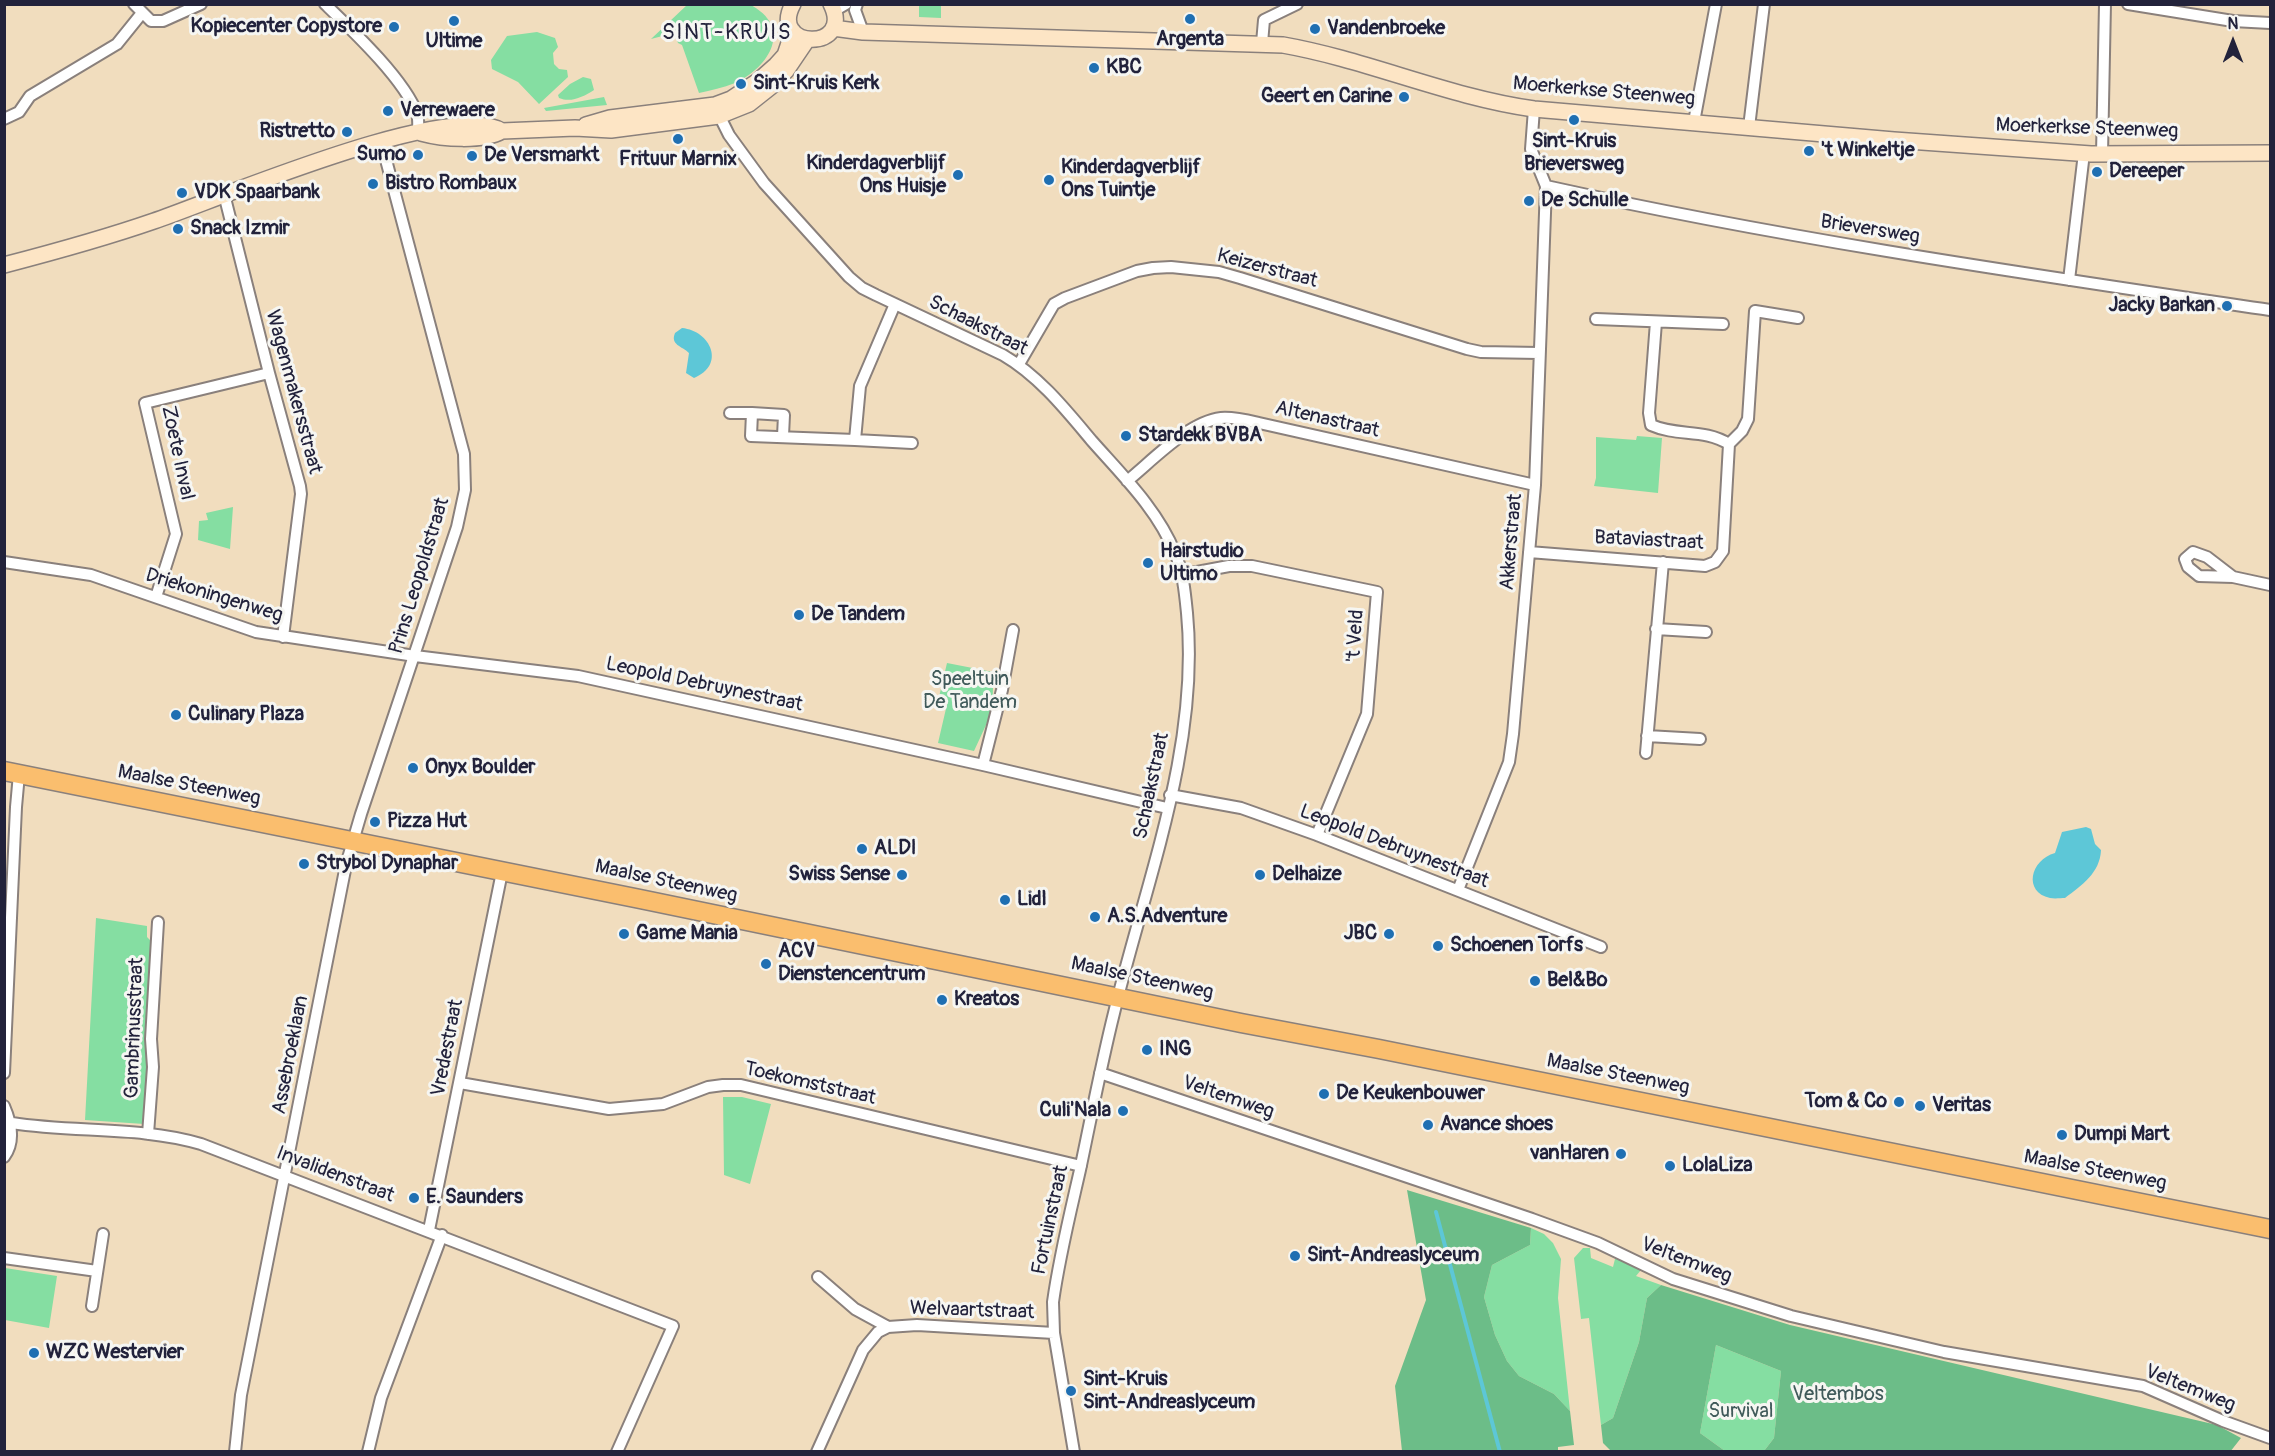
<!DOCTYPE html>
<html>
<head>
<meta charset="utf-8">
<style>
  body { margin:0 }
  #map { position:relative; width:2275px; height:1456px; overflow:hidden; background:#f1ddbe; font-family:Pangolin,sans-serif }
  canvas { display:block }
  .frame { position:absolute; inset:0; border:6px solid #22223b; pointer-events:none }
  .north { position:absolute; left:2203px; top:12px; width:60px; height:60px; -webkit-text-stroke:4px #f6f6f2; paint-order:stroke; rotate:0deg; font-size:16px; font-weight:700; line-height:24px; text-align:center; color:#22223b }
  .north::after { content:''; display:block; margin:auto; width:21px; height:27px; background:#22223b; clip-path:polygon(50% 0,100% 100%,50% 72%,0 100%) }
</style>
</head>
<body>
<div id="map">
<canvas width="2275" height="1456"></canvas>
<div class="frame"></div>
<div class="north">N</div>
</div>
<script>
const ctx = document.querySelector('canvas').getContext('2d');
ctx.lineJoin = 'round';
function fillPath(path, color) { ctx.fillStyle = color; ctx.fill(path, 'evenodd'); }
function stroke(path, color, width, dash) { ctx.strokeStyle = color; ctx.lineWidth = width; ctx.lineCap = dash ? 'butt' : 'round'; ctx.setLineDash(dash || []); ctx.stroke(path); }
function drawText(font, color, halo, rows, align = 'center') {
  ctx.font = font + ' Pangolin,sans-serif'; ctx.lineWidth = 6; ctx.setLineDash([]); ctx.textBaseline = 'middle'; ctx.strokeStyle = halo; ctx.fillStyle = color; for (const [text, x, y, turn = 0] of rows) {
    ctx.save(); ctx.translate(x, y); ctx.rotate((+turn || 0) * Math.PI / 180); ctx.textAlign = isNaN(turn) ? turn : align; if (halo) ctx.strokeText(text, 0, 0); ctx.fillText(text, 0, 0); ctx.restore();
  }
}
const green = new Path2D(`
  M687 5 749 4C794 27 770 67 735 83 723 88 711 90 699 93L682 45 678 43 674 33 651 39Z
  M919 5H941V18L919 17Z
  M537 32 555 38 558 47 553 53 554 64 559 69 567 70 568 77 539 104 518 82 492 69 491 60 507 36Z
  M583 77 591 79 594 90C583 97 571 103 559 98L558 95 570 84Z
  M604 97 607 105 546 111 544 108Z
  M1637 436 1662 438 1658 493 1594 486 1596 478V437L1636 440Z
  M233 507 230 549 198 540 199 521 208 520 206 513Z
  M947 663 993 672C993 689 994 710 986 725 982 734 978 742 974 751L938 743 948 700 939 697Z
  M96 918 147 926V937L152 942 145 1046 148 1059 144 1124 85 1120Z
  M723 1097H742L771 1104 750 1184 724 1175Z
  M1531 1228 1544 1234 1553 1243 1561 1259 1558 1298 1570 1411 1554 1394 1519 1376 1507 1361 1495 1335 1484 1297 1492 1265 1530 1245Z
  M1583 1248H1590L1591 1258 1613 1267 1615 1259 1619 1258 1640 1267 1641 1270 1636 1276 1661 1285 1647 1298 1639 1342 1613 1418 1601 1425 1589 1318 1581 1319 1574 1258Z
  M5 1268 57 1276 49 1328 5 1320Z
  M1716 1345 1781 1371 1774 1438 1764 1451H1725L1700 1433Z`);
const forest = new Path2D(`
  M1407 1190 1531 1228 1530 1245 1492 1265 1484 1297 1495 1335 1507 1361 1519 1376 1554 1394 1570 1411 1574 1445 1558 1447V1452L1402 1451 1395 1386 1426 1300Z
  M1661 1285 1790 1325 2217 1425 2241 1438 2230 1452 1764 1451 1774 1438 1781 1371 1716 1345 1700 1433 1725 1451H1611L1603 1443 1601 1425 1613 1418 1639 1342 1647 1298Z`);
const water = new Path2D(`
  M682 328C711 331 726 365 694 378L686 373 689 353C682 346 670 345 675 333Z
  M2086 827 2091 829 2095 844 2101 850C2100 873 2082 885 2065 898 2061 898 2055 899 2050 898 2023 892 2030 860 2055 853L2062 832Z`);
const stream = new Path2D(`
  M1436 1212 1500 1452`);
const street = new Path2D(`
  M134 4 151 21H163L201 4
  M325 4C352 30 405 80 417 114 419 119 418 126 418 132
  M857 4 855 10 863 32
  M2128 4 2233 21 2270 23
  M834 11 846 4
  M1262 43 1264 20 1297 4
  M1534 109 1531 149 1546 186C1785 239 2028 274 2270 310
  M717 111 729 135 764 183 849 277 862 288 876 295 1003 355C1039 376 1066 410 1092 441 1122 475 1158 510 1175 553 1183 571 1185 593 1187 613 1200 748 1145 884 1114 1013 1101 1065 1091 1118 1080 1170 1070 1214 1059 1258 1053 1302L1054 1333 1074 1452
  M4 119 19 112 30 96 117 44 142 13
  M1694 122 1716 4
  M1749 127 1764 4
  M2102 154 2105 4
  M224 194 269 373 300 486 301 494 283 637
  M2069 280 2084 153
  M1596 319 1723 324
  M1656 322 1649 413 1651 425C1678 437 1703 428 1729 444
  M1019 364 1054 304 1065 298 1137 271 1153 268 1171 267 1219 272 1240 278 1467 349 1481 352 1539 353
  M730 413H752
  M783 436 784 415 752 413 751 436 855 440 860 386 895 304
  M855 440 912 443
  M1127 481C1152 461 1188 422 1221 418 1234 417 1246 420 1259 423L1535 485
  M1529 552 1705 566 1715 562 1723 551 1729 444 1742 431 1748 419 1755 311 1798 318
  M4 562 91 575 256 632 415 656 578 676 983 765 1167 808
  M1181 575 1229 566H1252L1377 592 1367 714 1317 835
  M2233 577 2207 557 2193 552 2185 559 2188 567 2199 576 2233 577 2270 585
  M156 597 176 534 145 403 269 373
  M1656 629 1706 632
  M1647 736 1700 739
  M1646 753 1663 562
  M983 765 1002 690 1013 630
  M1170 795 1241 808 1317 835 1601 947
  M1458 890 1509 762 1513 734 1535 485 1546 186
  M4 1073 16 807 19 774
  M1100 1073 1532 1219 1598 1243 1673 1279 1791 1316 1944 1352 2143 1386 2223 1421 2270 1438
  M460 1083 609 1109 663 1104 708 1087 723 1085H741L1081 1166
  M4 1106C11 1122 16 1141 4 1157
  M12 1123C74 1133 140 1126 201 1144L673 1326 617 1452
  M148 1134 153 1067 151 1039 158 922
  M429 1230 502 872
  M4 1258 97 1271
  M818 1277 855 1309 888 1327
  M92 1306 103 1234
  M235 1452 241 1395 346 865 361 814 457 527 465 490 464 454 381 141
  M368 1452 381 1398 442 1235
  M817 1452 863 1350 878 1332 888 1327 917 1325 1054 1333`);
const secondary = new Path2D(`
  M793 4C768 50 855 52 831 4
  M833 28 863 32 1283 45C1368 60 1448 97 1534 109L1894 140 2091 154 2270 153
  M586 125 610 118 715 105 731 99 758 81 776 65 785 55 793 31
  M421 133C443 139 482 142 502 131L575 128 611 130 719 116 749 104 773 85 786 71 807 40
  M4 265C54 252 105 238 154 221 216 200 451 99 502 131`);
const primary = new Path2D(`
  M4 771 640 899 1241 1023 1379 1049 2270 1229`);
const markers = [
  [1190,19,6,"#1f6fb2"],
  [454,21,6,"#1f6fb2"],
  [394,27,6,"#1f6fb2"],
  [1315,29,6,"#1f6fb2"],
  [1094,68,6,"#1f6fb2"],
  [741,84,6,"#1f6fb2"],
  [1404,97,6,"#1f6fb2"],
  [388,111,6,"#1f6fb2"],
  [1574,120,6,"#1f6fb2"],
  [347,132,6,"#1f6fb2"],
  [678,139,6,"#1f6fb2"],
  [1809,151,6,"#1f6fb2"],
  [418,155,6,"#1f6fb2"],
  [472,156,6,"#1f6fb2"],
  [2097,172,6,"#1f6fb2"],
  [958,175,6,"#1f6fb2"],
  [1049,180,6,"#1f6fb2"],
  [373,184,6,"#1f6fb2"],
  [182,193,6,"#1f6fb2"],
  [1529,201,6,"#1f6fb2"],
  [178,229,6,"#1f6fb2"],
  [2227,306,6,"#1f6fb2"],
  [1126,436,6,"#1f6fb2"],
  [1148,563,6,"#1f6fb2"],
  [799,615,6,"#1f6fb2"],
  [176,715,6,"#1f6fb2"],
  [413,768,6,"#1f6fb2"],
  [375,822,6,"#1f6fb2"],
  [862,849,6,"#1f6fb2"],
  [304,864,6,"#1f6fb2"],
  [902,875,6,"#1f6fb2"],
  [1260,875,6,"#1f6fb2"],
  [1005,900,6,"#1f6fb2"],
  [1095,917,6,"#1f6fb2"],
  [624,934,6,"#1f6fb2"],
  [1389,934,6,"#1f6fb2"],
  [1438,946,6,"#1f6fb2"],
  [766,964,6,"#1f6fb2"],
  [1535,981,6,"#1f6fb2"],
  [942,1000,6,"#1f6fb2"],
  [1147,1050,6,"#1f6fb2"],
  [1324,1094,6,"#1f6fb2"],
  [1899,1102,6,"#1f6fb2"],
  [1920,1106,6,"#1f6fb2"],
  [1123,1111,6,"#1f6fb2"],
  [1428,1125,6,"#1f6fb2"],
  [2062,1135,6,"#1f6fb2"],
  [1621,1154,6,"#1f6fb2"],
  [1670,1166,6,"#1f6fb2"],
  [414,1198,6,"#1f6fb2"],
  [1295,1256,6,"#1f6fb2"],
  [34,1353,6,"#1f6fb2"],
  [1071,1391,6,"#1f6fb2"]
];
const poiNames = [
  ["Kopiecenter Copystore",382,27,"right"],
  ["Vandenbroeke",1327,29],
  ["Argenta",1190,40,"center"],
  ["Ultime",454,42,"center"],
  ["KBC",1106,68],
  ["Sint-Kruis Kerk",753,84],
  ["Geert en Carine",1392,97,"right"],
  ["Verrewaere",400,111],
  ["Ristretto",335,132,"right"],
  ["Sint-Kruis",1574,142,"center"],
  ["Brieversweg",1574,165,"center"],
  ["'t Winkeltje",1821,151],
  ["Sumo",406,155,"right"],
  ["De Versmarkt",484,156],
  ["Frituur Marnix",678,160,"center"],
  ["Kinderdagverblijf",946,164,"right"],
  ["Ons Huisje",946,187,"right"],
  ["Kinderdagverblijf",1061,168],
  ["Ons Tuintje",1061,191],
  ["Dereeper",2109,172],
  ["Bistro Rombaux",385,184],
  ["VDK Spaarbank",194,193],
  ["De Schulle",1541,201],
  ["Snack Izmir",190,229],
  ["Jacky Barkan",2215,306,"right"],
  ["Stardekk BVBA",1138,436],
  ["Hairstudio",1160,552],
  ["Ultimo",1160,575],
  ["De Tandem",811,615],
  ["Culinary Plaza",188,715],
  ["Onyx Boulder",425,768],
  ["Pizza Hut",387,822],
  ["ALDI",874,849],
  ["Strybol Dynaphar",316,864],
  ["Swiss Sense",890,875,"right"],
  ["Delhaize",1272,875],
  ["Lidl",1017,900],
  ["A.S.Adventure",1107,917],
  ["Game Mania",636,934],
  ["JBC",1377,934,"right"],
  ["Schoenen Torfs",1450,946],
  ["ACV",778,952],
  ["Dienstencentrum",778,975],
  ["Bel&Bo",1547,981],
  ["Kreatos",954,1000],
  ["ING",1159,1050],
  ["De Keukenbouwer",1336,1094],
  ["Tom & Co",1887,1102,"right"],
  ["Veritas",1932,1106],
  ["Culi'Nala",1111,1111,"right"],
  ["Avance shoes",1440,1125],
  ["Dumpi Mart",2074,1135],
  ["vanHaren",1609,1154,"right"],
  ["LolaLiza",1682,1166],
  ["E. Saunders",426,1198],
  ["Sint-Andreaslyceum",1307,1256],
  ["WZC Westervier",46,1353],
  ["Sint-Kruis",1083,1380],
  ["Sint-Andreaslyceum",1083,1403]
];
const streetNames = [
  ["Moerkerkse Steenweg",1604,92,5],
  ["Moerkerkse Steenweg",2087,129,2],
  ["Brieversweg",1870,230,9],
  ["Keizerstraat",1267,269,15],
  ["Schaakstraat",978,326,27],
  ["Wagenmakersstraat",293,392,75],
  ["Altenastraat",1327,420,13],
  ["Zoete Inval",177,453,78],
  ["Bataviastraat",1649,541,3],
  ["Akkerstraat",1512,542,-85],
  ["Prins Leopoldstraat",420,576,-73],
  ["Driekoningenweg",214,596,17],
  ["'t Veld",1356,636,-86],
  ["Leopold Debruynestraat",704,685,12],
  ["Maalse Steenweg",189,786,11],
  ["Schaakstraat",1152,786,-78],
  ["Leopold Debruynestraat",1394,847,21],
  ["Maalse Steenweg",666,882,12],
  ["Maalse Steenweg",1142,979,12],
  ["Gambrinusstraat",135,1028,-88],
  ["Vredestraat",448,1048,-79],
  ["Assebroeklaan",291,1055,-79],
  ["Maalse Steenweg",1618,1075,11],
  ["Toekomststraat",810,1084,13],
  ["Veltemweg",1228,1098,19],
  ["Maalse Steenweg",2095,1171,11],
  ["Invalidenstraat",335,1175,21],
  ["Fortuinstraat",1051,1220,-78],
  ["Veltemweg",1686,1261,21],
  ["Welvaartstraat",972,1311,2],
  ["Veltemweg",2190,1389,22]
];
const parkNames = [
  ["Speeltuin",970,680],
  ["De Tandem",970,703],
  ["Veltembos",1838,1395],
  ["Survival",1741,1412]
];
const quarterNames = [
  ["SINT-KRUIS",727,33]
];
fillPath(green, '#85dea2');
fillPath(forest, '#6cbd88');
fillPath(water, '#5dc7d7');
stroke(stream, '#5dc7d7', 4);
stroke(street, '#8a807c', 14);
stroke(secondary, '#8a807c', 18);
stroke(primary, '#8a807c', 21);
stroke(street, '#fff', 10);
stroke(secondary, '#fde5c5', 15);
stroke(primary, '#fabe6e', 18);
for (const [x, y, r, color] of markers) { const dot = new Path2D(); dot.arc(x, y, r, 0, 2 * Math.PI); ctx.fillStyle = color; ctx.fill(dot); stroke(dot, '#f6f6f2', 2); }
drawText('bold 20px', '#22223b', '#f6f6f2', poiNames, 'left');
drawText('20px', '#22223b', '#f6f6f2', streetNames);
drawText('20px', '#405a5a', '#f6f6f2', parkNames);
ctx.letterSpacing = '1.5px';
drawText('22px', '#22223b', '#f6f6f2', quarterNames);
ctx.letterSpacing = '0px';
</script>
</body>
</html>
